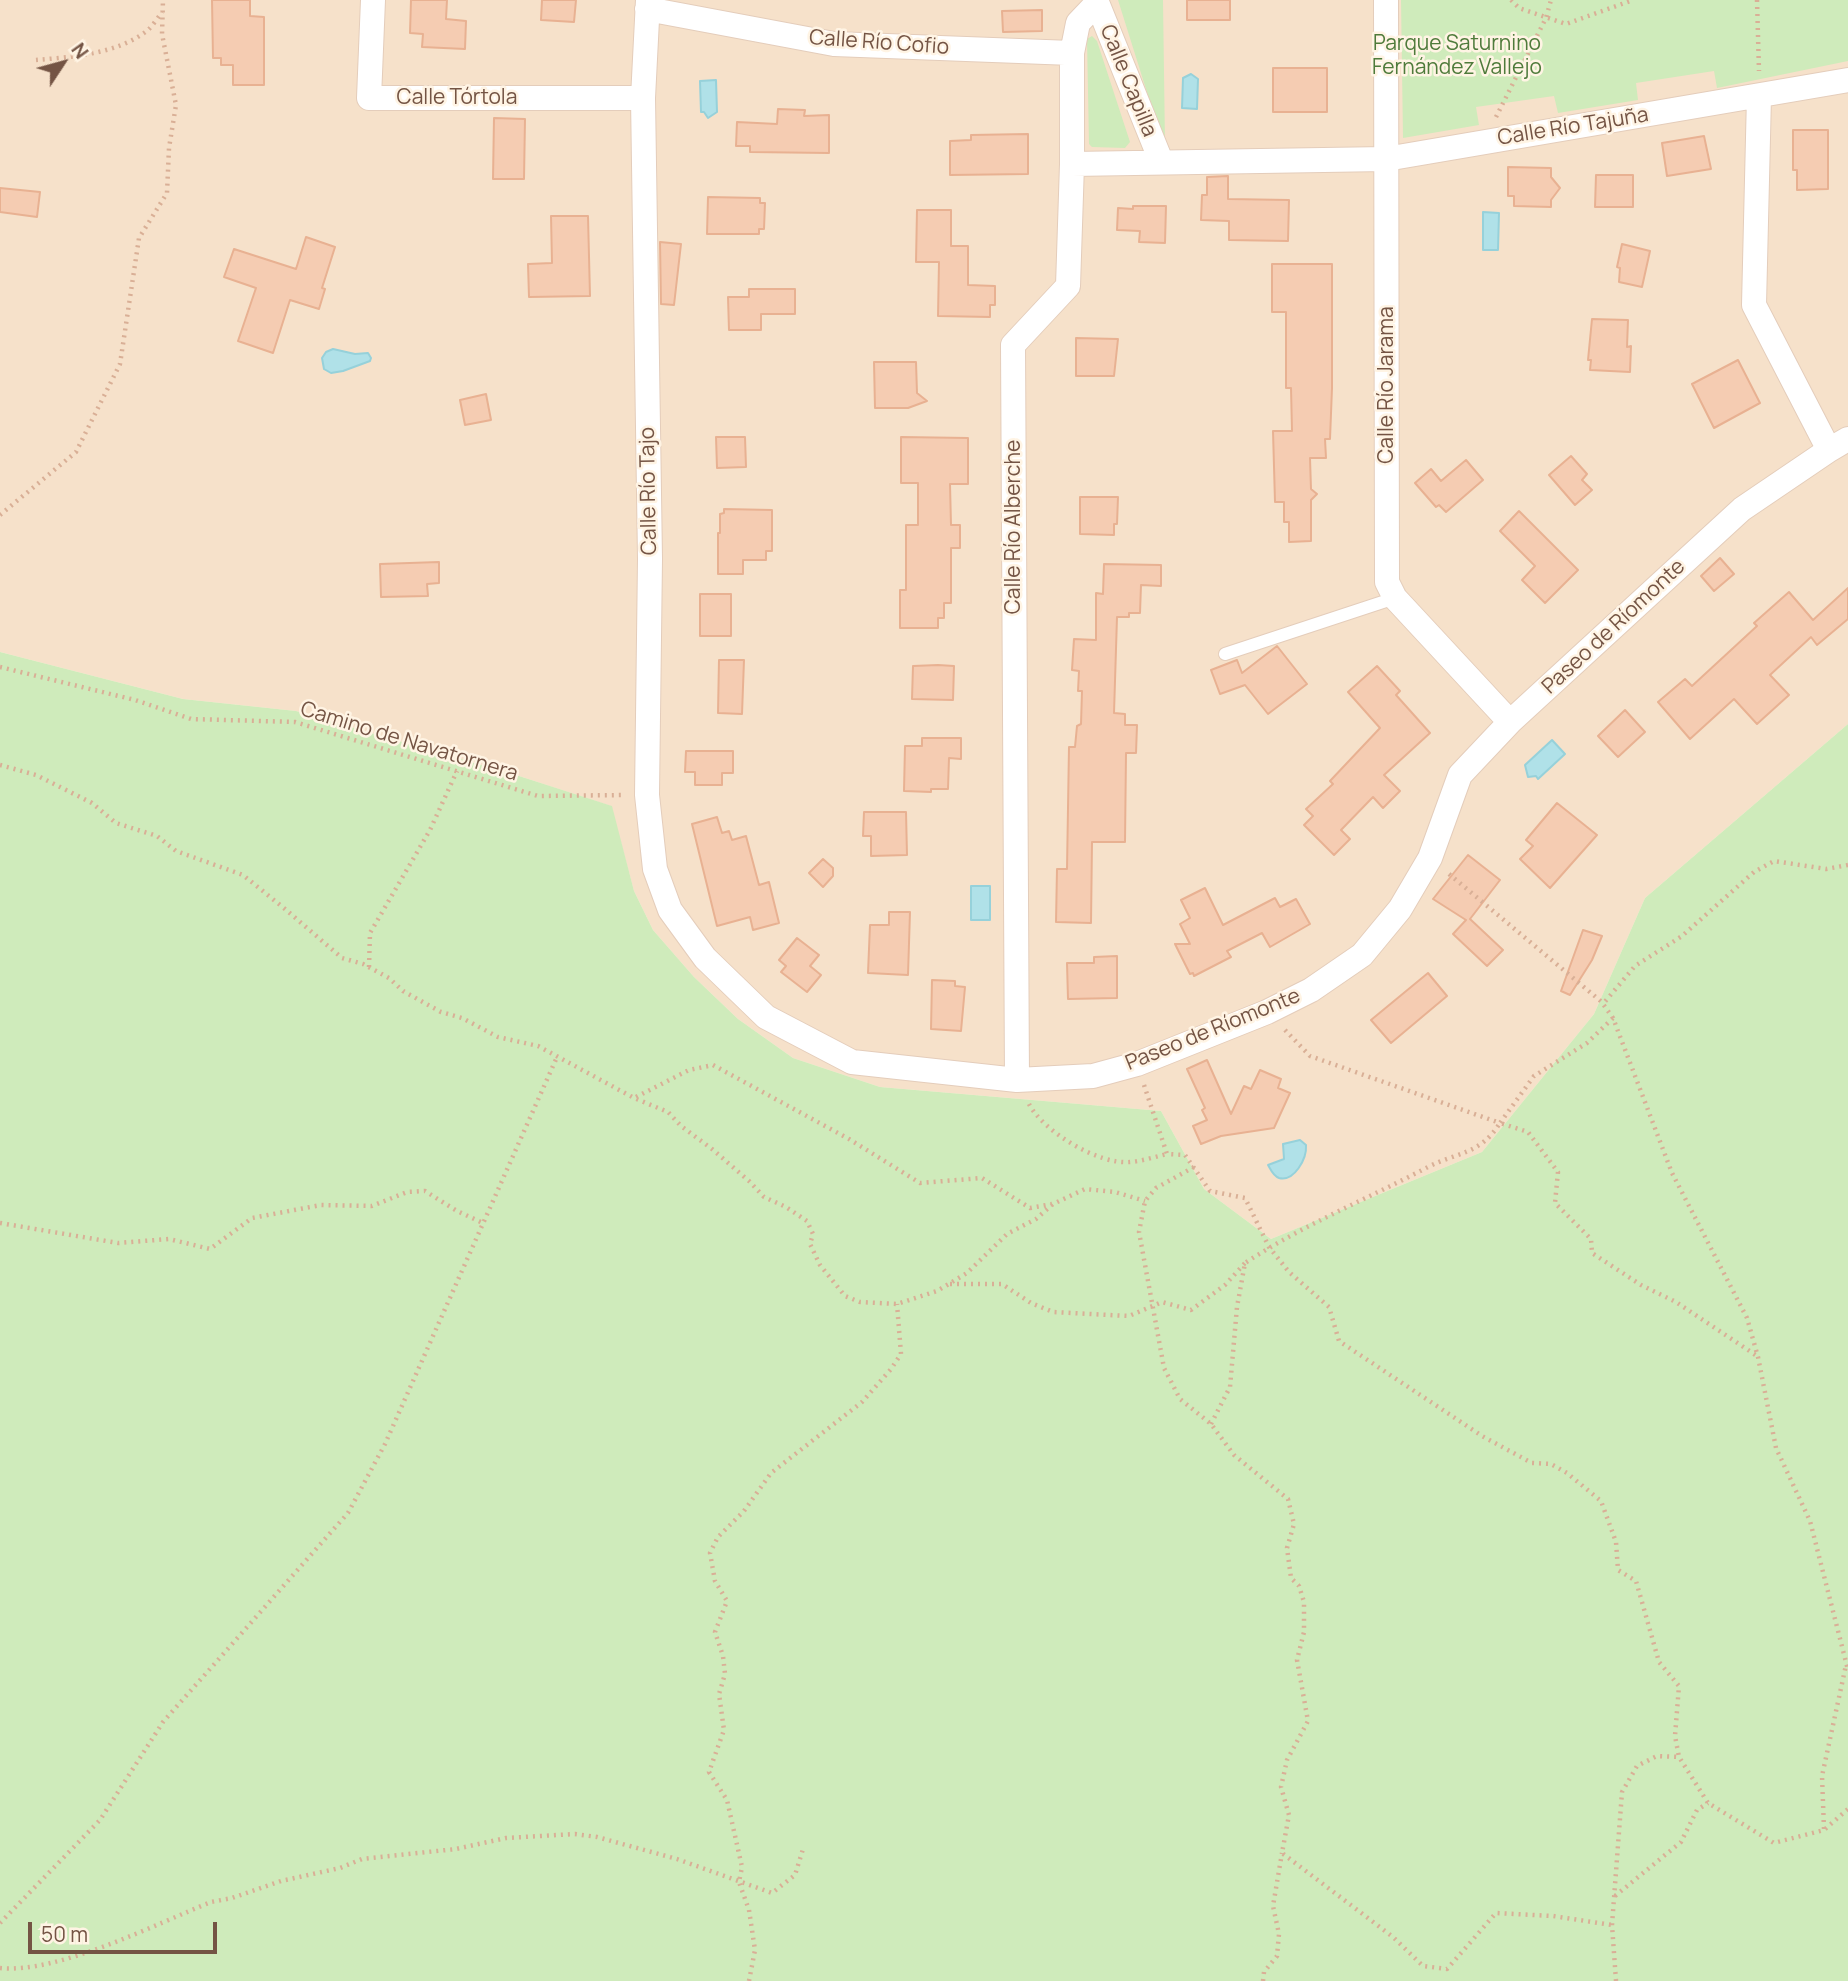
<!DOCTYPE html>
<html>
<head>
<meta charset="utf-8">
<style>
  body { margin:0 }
  #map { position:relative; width:1848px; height:1981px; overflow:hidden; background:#fef0dc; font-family:Manrope,sans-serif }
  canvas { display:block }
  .north { position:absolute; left:28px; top:28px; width:70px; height:70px; -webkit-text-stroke:5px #fff4e4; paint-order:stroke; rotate:54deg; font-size:19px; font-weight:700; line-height:28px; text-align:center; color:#745444 }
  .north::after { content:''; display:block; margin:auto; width:24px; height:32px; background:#745444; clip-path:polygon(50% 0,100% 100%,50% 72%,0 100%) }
  .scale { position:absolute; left:28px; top:1922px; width:189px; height:32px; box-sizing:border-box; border:4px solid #745444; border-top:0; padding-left:9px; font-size:21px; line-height:24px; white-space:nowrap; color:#745444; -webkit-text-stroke:5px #fff4e4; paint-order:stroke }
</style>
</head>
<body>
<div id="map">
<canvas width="1848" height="1981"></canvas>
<div class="north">N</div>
<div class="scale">50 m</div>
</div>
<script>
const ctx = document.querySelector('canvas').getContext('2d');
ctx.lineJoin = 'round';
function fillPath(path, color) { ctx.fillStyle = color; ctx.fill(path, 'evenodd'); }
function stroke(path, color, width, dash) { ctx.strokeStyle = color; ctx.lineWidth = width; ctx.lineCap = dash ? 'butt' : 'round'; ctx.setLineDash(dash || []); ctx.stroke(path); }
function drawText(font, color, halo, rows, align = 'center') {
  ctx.font = font + ' Manrope,sans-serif'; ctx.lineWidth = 5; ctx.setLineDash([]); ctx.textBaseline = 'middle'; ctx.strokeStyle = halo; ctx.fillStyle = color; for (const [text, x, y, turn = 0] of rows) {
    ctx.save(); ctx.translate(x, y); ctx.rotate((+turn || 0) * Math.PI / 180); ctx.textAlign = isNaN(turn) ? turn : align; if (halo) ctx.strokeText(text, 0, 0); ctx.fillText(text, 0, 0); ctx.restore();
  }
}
const residential = new Path2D(`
  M0 0H1848V724L1645 898 1594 1014 1482 1152 1271 1239 1204 1189 1161 1111 880 1087 793 1058 738 1019 694 977 653 930 634 891 611 806 519 776 296 711 183 699 0 652Z`);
const green = new Path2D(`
  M1118 0H1163L1165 144 1162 140Z
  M1401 0H1848V61L1717 88 1714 71 1636 83 1638 100 1558 113 1554 96 1476 107 1479 125 1403 138Z
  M1092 36 1097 41 1130 142 1125 148 1092 147 1089 144 1087 39Z
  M0 652 183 699 296 711 519 776 612 806 634 891 653 930 694 977 738 1019 793 1058 880 1087 1161 1111 1204 1189 1271 1239 1482 1152 1594 1014 1645 898 1848 724V1981H0Z`);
const water = new Path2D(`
  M1191 74 1198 79 1197 109 1182 108 1183 78Z
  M716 80 717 112 708 118 704 112H701L700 81Z
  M1483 212 1499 213 1498 250H1483Z
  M333 349 355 354 368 353 371 358 370 361 343 371 331 373 324 369 322 358 326 352Z
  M1552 740 1565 754 1538 779 1536 776 1528 777 1525 765Z
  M971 886H990V920H971Z
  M1300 1140 1306 1145C1307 1159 1294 1182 1279 1178 1273 1176 1271 1170 1268 1165L1284 1159 1283 1144Z`);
const building = new Path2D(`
  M212 0H250V16L264 17V85H233V65H221V58H213Z
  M411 0H447L446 19 466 21 465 49 422 47 423 34 410 33Z
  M542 0H576L574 22 541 20Z
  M1187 0H1230V20H1187Z
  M1042 10V31L1003 32 1002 11Z
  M1273 68H1327V112H1273Z
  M778 109 805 110 804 116 829 115V153L750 152V146H736L737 122 777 124Z
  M494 118 525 119 524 179H493Z
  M1793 130H1828V189L1797 190V170H1793Z
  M1028 134V174L950 175V141L971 140V135Z
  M1704 136 1711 169 1667 176 1662 143Z
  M1508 167 1551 168V177L1560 188 1551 200V207L1514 206V196H1508Z
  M1596 175H1633V207H1595Z
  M1228 176V199L1289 200 1288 241 1229 240V221L1201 220 1202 195H1207V177Z
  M0 188 40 192 37 217 0 212Z
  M708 197 760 198V203H765L764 229H759V234H707Z
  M1133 206H1166L1165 243 1139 242 1140 231 1117 230 1118 208 1133 209Z
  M917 210H951V246H968V285L995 286V305H990V317L938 316 939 262H916Z
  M551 216H588L590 296 529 297 528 264 552 263Z
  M306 237 335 247 322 288 325 289 319 309 290 300 273 353 238 341 256 288 224 277 234 249 296 269Z
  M660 242 681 244 674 305 661 304Z
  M1622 244 1650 251 1642 287 1619 282 1620 268 1617 267Z
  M1272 264H1332V388L1330 439H1325L1326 458H1310L1311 489 1317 494 1311 500V541L1289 542V522H1284V502H1275L1273 431H1292L1291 388H1286V312H1272Z
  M749 289H795V314H761V330H729L728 297H749Z
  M1592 319 1628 320 1627 347 1631 346 1630 372 1590 370 1591 360H1588Z
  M1076 338 1118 339 1114 376H1076Z
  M1738 360 1760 403 1714 428 1692 384Z
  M874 362H916L917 393 927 401 908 408H875Z
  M486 394 491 420 465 425 460 400Z
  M716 437H745L746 467 717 468Z
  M901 437 968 438V484H950L951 525H960V548H951V603H944V618H938V628H900V590H906V525H918V483H901Z
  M1571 456 1587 474 1582 480 1592 490 1575 505 1549 475Z
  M1466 460 1483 480 1446 512 1439 505 1436 507 1415 483 1431 469 1441 481Z
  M1080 497H1118L1117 524H1114V535L1080 534Z
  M724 509 772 510V551H766V560H743V574H718V533H720V514L724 513Z
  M1519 511 1578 570 1545 603 1522 580 1535 566 1500 531Z
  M1720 558 1734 574 1714 591 1701 576Z
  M439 562V583L427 584 428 596 381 597 380 564Z
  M1104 564 1161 565V586L1141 585 1140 613H1129V617H1117L1114 713 1125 714V725H1137L1136 753H1126L1125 842H1092L1091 923 1056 922 1057 869H1067L1069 747H1075L1077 726 1081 724 1082 691H1078L1079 671 1072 670 1074 639 1096 640V593L1103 594Z
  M1848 588V619L1817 645 1811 637 1770 675 1789 695 1757 724 1734 699 1690 739 1658 702 1685 679 1692 686 1757 626 1754 623 1789 592 1813 620Z
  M700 594H731V636H700Z
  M1277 646 1307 684 1268 714 1245 685 1220 694 1211 670 1237 660 1242 673Z
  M719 660H744L742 714 718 713Z
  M938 665 954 666 953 700 912 699 913 666Z
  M1377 666 1400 691 1396 695 1430 733 1384 775 1400 791 1383 808 1373 797 1341 830 1350 839 1334 855 1304 825 1313 816 1306 809 1333 784 1330 781 1380 728 1348 692Z
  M1625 710 1645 732 1618 757 1598 736Z
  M922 738H961V759L949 758 948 789H931V792L904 791 905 746H922Z
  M686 751H733V773H722V785H695V772H685Z
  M1557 803 1597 835 1550 888 1520 859 1533 846 1526 840Z
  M864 812H906L907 855 871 856V836H863Z
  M717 817 722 833 729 831 732 840 746 836 759 885 769 882 779 923 753 930 750 917 717 926 692 824Z
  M1468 855 1500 880 1470 919 1503 950 1487 966 1453 934 1466 920 1433 899Z
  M823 859 833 868V876L823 887 809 873Z
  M1205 888 1223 925 1275 898 1280 907 1296 899 1310 924 1270 947 1262 933 1227 951 1231 957 1194 976 1193 973 1190 974 1175 944H1190L1180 924 1190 918 1181 900Z
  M889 912H910L908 975 868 973 870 925H889Z
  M1583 930 1602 936 1592 960 1570 995 1561 991Z
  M797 938 819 955 810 966 821 975 807 992 781 972 786 966 779 960Z
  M1117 956V998L1068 999 1067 963H1094V957Z
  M1428 973 1447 996 1391 1043 1371 1020Z
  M932 980 955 981V986L965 987 961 1031 931 1029Z
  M1207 1060 1231 1114 1244 1086 1251 1089 1260 1070 1281 1079 1278 1088 1290 1093 1274 1128 1221 1136 1201 1144 1193 1126 1207 1120 1202 1110 1205 1108 1187 1069Z`);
const path = new Path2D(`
  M1511 0 1519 8 1566 24 1633 0
  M1757 0 1759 71
  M36 60C72 57 118 54 148 30 153 25 158 18 162 12
  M1496 117 1546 18 1551 0
  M0 515 76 452 120 364 139 238 167 193 169 148 176 105 162 34 163 0
  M0 667 135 700 191 719 295 722 538 796 625 795
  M0 765 36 775 92 803 116 823 157 836 176 851 243 875 285 909 342 958 363 964 389 978 403 991 441 1012 462 1018 498 1037 538 1046 634 1098 668 1112 681 1126 712 1149 749 1181 764 1197 786 1207 807 1221 813 1234 810 1244 820 1265 845 1296 860 1302 897 1304 937 1291 967 1273 1007 1234 1036 1219 1053 1204 1085 1189 1115 1192 1145 1201
  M1848 865 1826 869 1774 861 1754 872 1682 936 1635 966 1603 1004 1613 1018 1672 1173 1747 1318 1758 1357 1776 1448 1810 1521 1848 1670
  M1449 874 1603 1003
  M369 967 370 933 430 830 457 771
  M1285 1030 1310 1056 1500 1123 1534 1076 1587 1043 1613 1018
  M1144 1085 1167 1154 1185 1155 1210 1191 1245 1198 1269 1247 1289 1272 1329 1307 1339 1341 1482 1436 1532 1463 1551 1464 1567 1473 1601 1501 1616 1542 1618 1570 1636 1581 1659 1662 1679 1686 1675 1736 1679 1757 1708 1803 1774 1843 1824 1830 1848 1809
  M636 1097 689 1070 713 1065 849 1139 920 1183 982 1178 1030 1208 1052 1204
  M1029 1104C1043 1131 1098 1165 1130 1162 1142 1161 1155 1157 1167 1154
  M1194 1167 1156 1188 1145 1201 1139 1232 1164 1368 1180 1399 1211 1424 1234 1455 1288 1499 1294 1524 1287 1548 1291 1578 1299 1586 1304 1602V1632L1297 1660 1308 1721 1287 1760 1281 1787 1289 1815 1282 1853 1393 1937 1423 1966 1447 1969 1496 1913 1553 1916 1612 1925
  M0 1223 118 1243 169 1239 210 1249 252 1218 321 1205 372 1206 407 1192 425 1191 457 1211 483 1223
  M950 1284H1002L1031 1303 1053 1312 1129 1316 1162 1302 1191 1310 1225 1285 1245 1263
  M1211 1424 1230 1387 1237 1307 1245 1263C1303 1225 1367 1199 1428 1167 1457 1152 1480 1155 1500 1123L1528 1132 1558 1172 1555 1203 1591 1239 1592 1253 1641 1285 1676 1302 1757 1356
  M1824 1829 1822 1776 1846 1665
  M1615 1896 1681 1842 1697 1810 1708 1803
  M0 1923 100 1820 163 1722 348 1513 385 1444 557 1057
  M0 1968C57 1974 156 1924 211 1902L232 1898 281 1881 340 1868 362 1859 456 1849 506 1838 575 1834 597 1837 677 1859 772 1893 795 1875 803 1849
  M749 1981 755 1950 749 1910 739 1882 742 1867 727 1800 709 1772 724 1730 719 1694 725 1674 723 1656 715 1632 727 1601 715 1581 710 1553 718 1537 744 1511 771 1473 862 1402 891 1369 901 1354 897 1304
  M1263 1981 1264 1972 1277 1956 1279 1934 1273 1906 1282 1853
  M1616 1981 1612 1925 1622 1792 1637 1766 1657 1756 1679 1757`);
const lane = new Path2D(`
  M1225 654 1395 598`);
const street = new Path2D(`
  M373 0 369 98H643
  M648 0 643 98 650 559 647 795 655 869 670 910 705 958 766 1017 852 1062 1017 1080 1093 1076 1137 1064 1267 1012 1311 990 1362 955 1400 909 1430 858 1460 775 1510 722 1742 509 1829 450 1848 439
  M1096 0 1161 161
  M1386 0 1387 582 1395 598 1510 722
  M647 9 834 44 1072 53
  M1759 96 1754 305 1829 450
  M1072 164 1386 159 1848 80
  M1017 1080 1013 345 1068 286 1072 164V53L1078 23 1097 3`);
const streetNames = [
  ["Calle Río Cofio",879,43,4],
  ["Calle Capilla",1128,81,68],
  ["Calle Tórtola",457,98],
  ["Calle Río Tajuña",1573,127,-9],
  ["Calle Río Jarama",1387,385,-90],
  ["Calle Río Tajo",649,491,-91],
  ["Calle Río Alberche",1014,527,-90],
  ["Paseo de Ríomonte",1614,627,-43],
  ["Camino de Navatornera",409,742,17],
  ["Paseo de Ríomonte",1213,1030,-22]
];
const parkNames = [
  ["Parque Saturnino",1457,44],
  ["Fernández Vallejo",1457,68]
];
fillPath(residential, '#f6e1ca');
fillPath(green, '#cfebbb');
fillPath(water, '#b0e1e8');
stroke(water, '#96d1da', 2);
fillPath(building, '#f5ccb2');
stroke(building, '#e8b192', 2);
stroke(lane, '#e4cdbb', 14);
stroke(street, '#e4cdbb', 26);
stroke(path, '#d9af96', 4.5, [2, 5]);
stroke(lane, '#fff', 12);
stroke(street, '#fff', 24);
drawText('21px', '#745444', '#fff4e4', streetNames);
drawText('21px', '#4f7b3b', '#fff4e4', parkNames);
</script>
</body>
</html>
